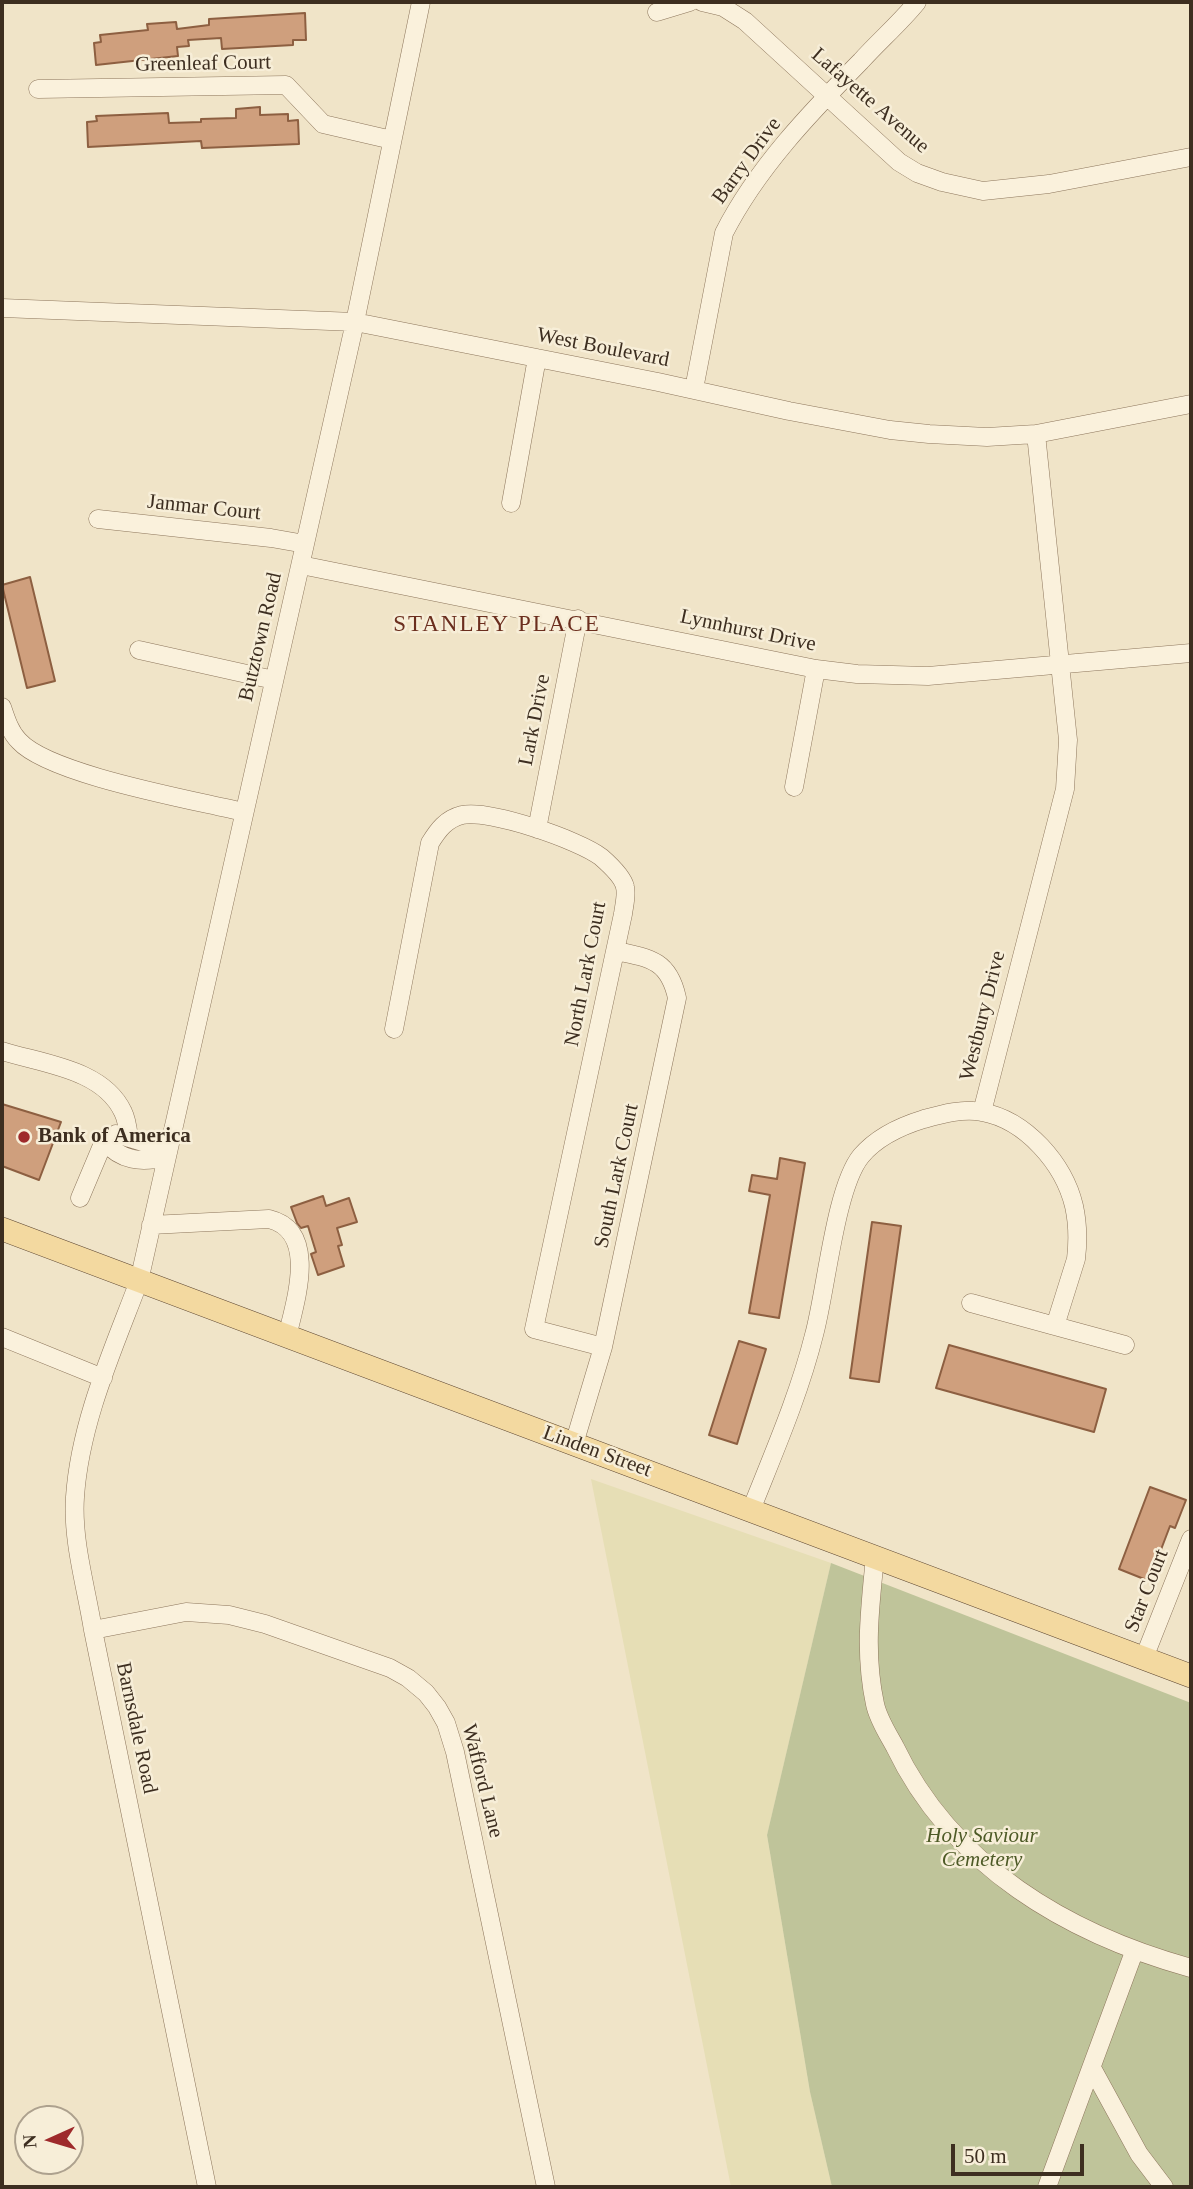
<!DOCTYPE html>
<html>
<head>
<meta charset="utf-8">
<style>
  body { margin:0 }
  #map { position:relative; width:1193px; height:2189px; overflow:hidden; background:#f0e4c8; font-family:"Times New Roman",serif }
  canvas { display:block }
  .frame { position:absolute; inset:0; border:4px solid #3d2e20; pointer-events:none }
  .north { position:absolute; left:14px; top:2105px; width:70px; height:70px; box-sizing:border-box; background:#f7eed8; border:2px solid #ada18e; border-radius:50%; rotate:266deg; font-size:19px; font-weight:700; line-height:28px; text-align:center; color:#3d2e20 }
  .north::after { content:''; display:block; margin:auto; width:24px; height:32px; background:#9e2a2b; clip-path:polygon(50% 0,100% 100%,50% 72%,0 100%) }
  .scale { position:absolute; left:951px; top:2144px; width:133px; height:32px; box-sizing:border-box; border:4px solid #3d2e20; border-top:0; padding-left:9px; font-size:21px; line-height:24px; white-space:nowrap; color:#3d2e20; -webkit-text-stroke:5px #f7eed8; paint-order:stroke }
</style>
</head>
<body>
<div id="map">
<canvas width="1193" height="2189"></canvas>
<div class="frame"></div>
<div class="north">N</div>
<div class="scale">50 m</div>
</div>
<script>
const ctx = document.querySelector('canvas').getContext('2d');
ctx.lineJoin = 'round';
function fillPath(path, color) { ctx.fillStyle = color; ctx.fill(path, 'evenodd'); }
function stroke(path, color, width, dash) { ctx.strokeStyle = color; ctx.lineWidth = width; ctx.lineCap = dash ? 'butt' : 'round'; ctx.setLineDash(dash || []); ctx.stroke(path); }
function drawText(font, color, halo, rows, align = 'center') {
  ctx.font = font + ' "Times New Roman",serif'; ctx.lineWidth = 5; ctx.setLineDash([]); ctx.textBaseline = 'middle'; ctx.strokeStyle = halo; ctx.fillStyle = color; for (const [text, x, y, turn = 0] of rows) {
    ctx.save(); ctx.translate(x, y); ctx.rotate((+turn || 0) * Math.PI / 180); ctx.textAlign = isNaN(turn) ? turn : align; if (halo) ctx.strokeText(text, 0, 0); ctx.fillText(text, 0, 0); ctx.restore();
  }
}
const farmland = new Path2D(`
  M591 1479 831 1563 767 1835 810 2092 832 2187H731Z`);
const cemetery = new Path2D(`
  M831 1563 1191 1703V2187H832L810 2092 767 1835Z`);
const building = new Path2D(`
  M305 13 306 40H293V45L222 49 221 38 188 40 189 46 177 47 178 56 96 65 94 43 101 42 100 35 148 30 147 24 176 22 177 29 209 25V19Z
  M260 107V115L288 114V121L298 120 299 144 202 148 201 141 88 147 87 122 97 121 96 116 168 113 169 123 201 122V119L236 118V109Z
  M30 577 55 681 27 688 2 585Z
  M2 1104 61 1122 39 1180 2 1166Z
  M780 1158 805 1163 779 1318 749 1313 770 1195 749 1191 752 1175 777 1179Z
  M323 1196 326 1206 349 1198 357 1222 337 1228 342 1245 338 1246 344 1266 318 1275 311 1254 316 1252 308 1226 301 1228 297 1223 291 1207Z
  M872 1222 901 1226 879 1382 850 1378Z
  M739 1341 766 1349 737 1444 709 1435Z
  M949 1345 1106 1389 1094 1432 936 1388Z
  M1150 1487 1186 1500 1175 1528 1170 1526 1149 1581 1119 1569Z`);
const minor = new Path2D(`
  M702 2 723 7 745 21 899 162 917 173 942 182 983 191 1049 184 1191 157
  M657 12 690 2
  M38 89 286 85 323 124 392 140
  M2 308 355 322 658 382 789 411 890 430 929 434 987 437 1036 434 1191 404
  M694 389 724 233C757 168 810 113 861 61 879 41 900 23 917 2
  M511 503 537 358
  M98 519 271 538 305 544
  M301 565 816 669 857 674 928 676 1191 653
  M139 650 274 680
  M2 707C6 719 10 732 19 741 50 775 194 800 243 812
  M794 787 816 669
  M537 829 578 619
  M394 1029 430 843C438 830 446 819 462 815 489 809 579 840 601 857 609 864 623 877 625 887 627 895 624 906 623 914L534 1329 603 1347
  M2 1051C43 1064 103 1069 123 1112 127 1120 128 1130 129 1138
  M982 1112 1065 789 1068 740 1036 434
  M116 1134 149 1144 166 1157C141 1163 121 1161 104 1141Z
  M80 1198 104 1141
  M151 1225 269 1219C319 1231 295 1302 287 1337
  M1055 1326 1125 1345
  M2 1337 103 1378
  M574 1444 603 1347 677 998C669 961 651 958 616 951
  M751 1510C774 1452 799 1395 814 1335 826 1292 835 1188 861 1156 877 1137 901 1126 924 1119 942 1114 964 1108 982 1112 1026 1120 1064 1164 1074 1206 1078 1224 1078 1242 1076 1259L1055 1326 971 1303
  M875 1557C870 1608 864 1653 875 1704 878 1719 888 1734 895 1747 952 1866 1068 1934 1191 1968
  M93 1630 186 1612 229 1615 265 1624 390 1668 408 1678 426 1693 437 1707 446 1723 455 1752 546 2187
  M1144 1658 1191 1539
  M1092 2068 1139 2154 1164 2187
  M207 2187 93 1630C86 1586 72 1541 75 1497 80 1422 113 1350 139 1281L355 322 421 2
  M1047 2187 1134 1952`);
const major = new Path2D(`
  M2 1229 1191 1676`);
const markers = [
  [24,1137,7,"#9e2a2b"]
];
const streetNames = [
  ["Greenleaf Court",203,64,-1],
  ["Lafayette Avenue",870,101,41],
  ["Barry Drive",747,161,-54],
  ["West Boulevard",603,348,11],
  ["Janmar Court",204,508,6],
  ["Lynnhurst Drive",748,631,12],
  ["Butztown Road",261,637,-77],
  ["Lark Drive",535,720,-79],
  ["North Lark Court",586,974,-79],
  ["Westbury Drive",983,1016,-76],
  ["South Lark Court",617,1176,-78],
  ["Linden Street",597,1452,20],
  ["Star Court",1147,1591,-69],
  ["Barnsdale Road",136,1728,78],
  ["Wafford Lane",482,1781,76]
];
const poiNames = [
  ["Bank of America",38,1137]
];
const parkNames = [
  ["Holy Saviour",982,1836],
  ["Cemetery",982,1860]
];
const neighbourhoodNames = [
  ["STANLEY PLACE",497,625]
];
fillPath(farmland, '#e6deb5');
fillPath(cemetery, '#bfc49a');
fillPath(building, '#cf9f7d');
stroke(building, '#8d5f41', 2);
stroke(minor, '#8d765c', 19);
stroke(major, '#5b4430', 24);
stroke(minor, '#faf1dc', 18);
stroke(major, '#f3d9a0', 23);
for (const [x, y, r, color] of markers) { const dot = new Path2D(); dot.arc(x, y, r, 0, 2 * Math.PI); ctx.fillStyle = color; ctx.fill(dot); stroke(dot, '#f7eed8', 2.5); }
drawText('21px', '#3d2e20', '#f7eed8', streetNames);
drawText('bold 21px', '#3d2e20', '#f7eed8', poiNames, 'left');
drawText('italic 21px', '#4d5a26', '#f7eed8', parkNames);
ctx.letterSpacing = '2px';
drawText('23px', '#6b2e1e', '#f7eed8', neighbourhoodNames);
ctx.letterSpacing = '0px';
</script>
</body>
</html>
